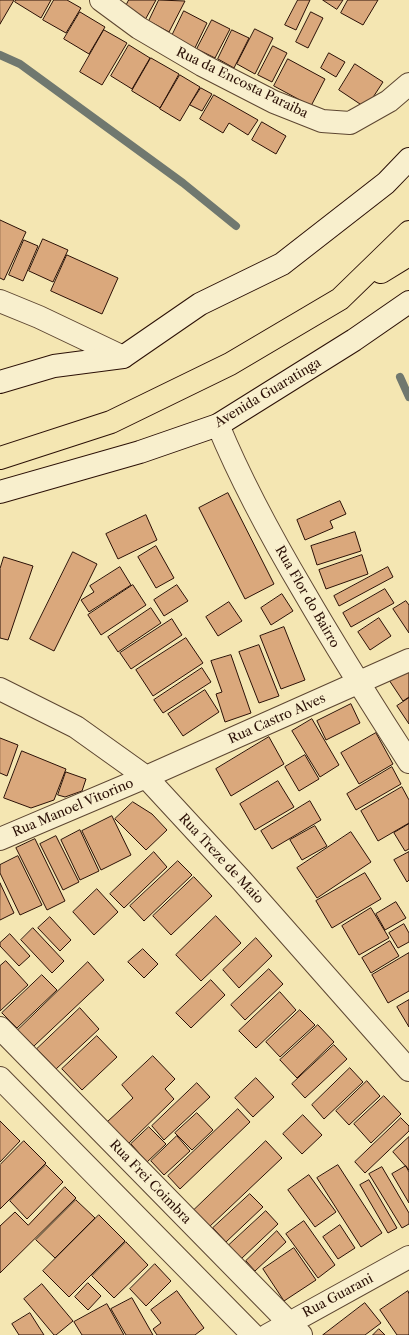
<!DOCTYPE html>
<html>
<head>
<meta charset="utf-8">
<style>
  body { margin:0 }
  canvas { display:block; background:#f4e6b2 }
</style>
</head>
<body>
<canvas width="409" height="1335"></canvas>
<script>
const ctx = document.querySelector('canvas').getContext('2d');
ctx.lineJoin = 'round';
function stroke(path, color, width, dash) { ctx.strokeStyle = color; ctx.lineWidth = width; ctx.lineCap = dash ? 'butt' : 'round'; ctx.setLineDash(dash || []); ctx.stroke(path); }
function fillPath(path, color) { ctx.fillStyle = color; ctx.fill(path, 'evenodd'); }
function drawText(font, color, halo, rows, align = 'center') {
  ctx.font = font + ' "Libre Caslon Text",serif'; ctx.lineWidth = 3; ctx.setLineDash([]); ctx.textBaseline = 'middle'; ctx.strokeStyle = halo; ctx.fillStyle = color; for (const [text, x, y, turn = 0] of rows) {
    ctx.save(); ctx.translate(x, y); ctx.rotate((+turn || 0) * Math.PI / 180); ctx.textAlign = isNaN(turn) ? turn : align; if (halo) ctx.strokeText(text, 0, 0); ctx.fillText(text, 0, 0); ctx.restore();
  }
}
const stream = new Path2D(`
  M0 55 20 64 183 183 236 226
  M400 377 409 397`);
const building = new Path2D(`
  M0 0H14L0 24Z
  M16 0H51L41 18 15 2Z
  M54 0H67L81 8 66 33 43 20Z
  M129 0H156L145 20 124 10Z
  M159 0 185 1 169 32 149 21Z
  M298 0H310L296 30 285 25Z
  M323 0H343L337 9Z
  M348 0H378L363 25 341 13Z
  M184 11 207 23 193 52 170 40Z
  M80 12 105 27 89 54 64 39Z
  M311 12 323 18 308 48 296 42Z
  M212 20 230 29 215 58 197 49Z
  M255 29 273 38 255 74 237 64Z
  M104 30 127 43 102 85 80 72Z
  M232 30 249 38 234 68 218 59Z
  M129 45 150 58 132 89 111 76Z
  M273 46 287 53 272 82 258 75Z
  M329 53 345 62 336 77 321 68Z
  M151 58 179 74 160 108 132 91Z
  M288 59 325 79 311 106 274 86Z
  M355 64 383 82 366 108 339 90Z
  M180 75 200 87 180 121 160 109Z
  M201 88 212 94 202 111 190 105Z
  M214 95 258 120 248 135 229 123 223 133 200 119Z
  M262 122 286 136 276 154 252 140Z
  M0 220 26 232 4 280 0 278Z
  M43 239 68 250 53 282 29 271Z
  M24 240 38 246 23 281 9 275Z
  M67 255 118 278 102 314 51 291Z
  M228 493 274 584 245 599 199 508Z
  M340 501 346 514 330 521 333 528 305 540 297 520Z
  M146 515 157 540 118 559 106 534Z
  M355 532 361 551 317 565 311 546Z
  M156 546 174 578 156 588 138 557Z
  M73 552 97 564 54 651 30 639Z
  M362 555 368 574 326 589 319 570Z
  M4 557 33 566 8 640 0 638V569Z
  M120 567 131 585 89 612 81 600 94 592 90 586Z
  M388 567 393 577 339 606 334 596Z
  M133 585 146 605 101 635 88 615Z
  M177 585 188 601 164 616 154 600Z
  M385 589 394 603 351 627 343 613Z
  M282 594 293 611 271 625 261 608Z
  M406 601 409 605V633L393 609Z
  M229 602 242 621 218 636 206 617Z
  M151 608 161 623 118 652 108 637Z
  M379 618 391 636 370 650 358 632Z
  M172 619 182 635 131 669 120 653Z
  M284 627 305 680 281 689 260 636Z
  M186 638 203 663 153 696 136 670Z
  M259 645 279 696 259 703 239 652Z
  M231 655 251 713 225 722 216 694 222 692 211 661Z
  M409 667V697L403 701 389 680Z
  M202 668 211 682 163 713 154 700Z
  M205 690 219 712 183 736 168 714Z
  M409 698V724L397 706Z
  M351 704 360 723 326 740 317 721Z
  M312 719 339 765 320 777 292 731Z
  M376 733 393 764 359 784 341 753Z
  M269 737 284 764 231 796 216 769Z
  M0 738 18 745 7 776 0 773Z
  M22 751 66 769 54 800 31 808 4 798Z
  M305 755 319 779 299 791 285 767Z
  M392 767 401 784 356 810 347 794Z
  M66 772 86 779 82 791 65 797 58 795Z
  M278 781 294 807 255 830 240 804Z
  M402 787 409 800V823L378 841 361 811Z
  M310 801 321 820 272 849 261 831Z
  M133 802 152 814 167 830 146 850 115 819Z
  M112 816 131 855 101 870 82 831Z
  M409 824V849L405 851 394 833Z
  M315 826 327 846 302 860 290 840Z
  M80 830 99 871 80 880 61 840Z
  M351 832 371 862 317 898 297 868Z
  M56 836 79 882 63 890 40 844Z
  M35 839 65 901 47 910 16 848Z
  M154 852 167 867 124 908 110 894Z
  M409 852V880L407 882 394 860Z
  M18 856 42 905 20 915 0 873V865Z
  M178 861 192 875 144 921 130 906Z
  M365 873 381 899 332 928 316 901Z
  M194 877 212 896 171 935 153 916Z
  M0 883 14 913 0 920Z
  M97 889 118 912 94 935 73 912Z
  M396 902 406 918 385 930 376 914Z
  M371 908 389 938 359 955 342 926Z
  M216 916 241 943 201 981 176 955Z
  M50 917 71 940 60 951 38 928Z
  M404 924 409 933V942L398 948 389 933Z
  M33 928 64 961 52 973 21 940Z
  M10 934 30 956 19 966 0 946V943Z
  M256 938 272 956 239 988 223 970Z
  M390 941 399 956 371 973 362 958Z
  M143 949 158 964 144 978 128 962Z
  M409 953V991L388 1003 372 975Z
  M6 961 28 985 0 1011V966Z
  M88 962 104 980 34 1046 18 1030Z
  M269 969 283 984 245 1020 231 1005Z
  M42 975 57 990 17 1028 2 1013Z
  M211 980 225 995 191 1028 176 1013Z
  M280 992 296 1010 256 1048 239 1031Z
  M409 1000V1027L397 1007Z
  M80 1008 99 1029 56 1069 37 1049Z
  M300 1010 315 1025 280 1057 266 1042Z
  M318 1025 334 1042 297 1078 280 1060Z
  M97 1036 117 1057 82 1090 62 1069Z
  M334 1045 347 1059 305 1098 292 1084Z
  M153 1056 175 1079 165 1089 174 1099 128 1144 107 1122 133 1098 122 1085Z
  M350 1068 363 1082 324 1119 312 1105Z
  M256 1078 274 1097 253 1117 235 1098Z
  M367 1081 380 1096 349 1125 336 1111Z
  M197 1083 210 1097 164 1140 152 1126Z
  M384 1096 401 1114 371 1143 354 1124Z
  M238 1109 250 1122 180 1189 168 1176Z
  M197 1113 213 1130 192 1150 175 1133Z
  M303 1115 322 1135 302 1154 283 1134Z
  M401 1118 409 1126V1131L365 1173 355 1162Z
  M0 1121 20 1141 0 1162Z
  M149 1127 166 1144 147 1162 131 1144Z
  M177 1136 190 1151 164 1175 151 1161Z
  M409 1137V1170L393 1152Z
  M24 1141 46 1163 0 1209V1165Z
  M266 1141 282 1158 209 1227 193 1211Z
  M46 1165 63 1182 27 1219 10 1201Z
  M338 1165 382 1233 361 1247 317 1178Z
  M406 1166 409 1172V1203L392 1174Z
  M382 1167 409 1213V1224L402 1228 369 1174Z
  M309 1175 336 1212 315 1227 288 1190Z
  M369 1180 397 1228 388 1233 360 1185Z
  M65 1187 76 1198 0 1273V1226L15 1212 28 1225Z
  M250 1194 263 1207 226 1242 213 1228Z
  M76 1200 95 1218 55 1258 36 1240Z
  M266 1211 278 1224 241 1259 228 1246Z
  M99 1215 125 1241 69 1297 43 1271Z
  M304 1221 335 1265 318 1278 286 1234Z
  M340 1225 355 1248 338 1259 323 1237Z
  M277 1231 286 1242 255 1271 246 1261Z
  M126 1242 148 1265 114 1298 92 1276Z
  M294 1248 316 1280 284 1301 263 1269Z
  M155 1264 171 1281 146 1306 130 1289Z
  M88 1283 101 1296 88 1310 75 1297Z
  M42 1284 73 1321 56 1335H54L24 1299Z
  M177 1291 204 1328 195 1335H157L153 1329 161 1323 151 1310Z
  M408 1291 409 1294V1335H397L380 1310Z
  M132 1298 153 1335H126L111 1309Z
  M365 1303 381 1323 365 1335H323Z
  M107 1304 124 1335H82L74 1322Z
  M30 1313 44 1335H19L12 1324Z
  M379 1329 385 1335H373Z`);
const street = new Path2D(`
  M101 0 139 28 202 65 274 102 322 121 350 123 389 101 409 84
  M0 301 39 317 123 357
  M218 425C242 483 272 538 304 592 337 649 373 706 409 762
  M0 689 76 727 146 777 242 881 409 1070
  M0 839 146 777 409 660
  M0 1028 301 1335
  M0 1078 253 1335
  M268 1335 409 1257`);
const secondary = new Path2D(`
  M0 382 54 366 123 357 200 304 282 264 386 183 409 159
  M0 492 140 452 218 425 354 340 409 302`);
const highway = new Path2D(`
  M381 272 409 255
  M0 458 111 422 230 364 340 299 409 232`);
const streetNames = [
  ["Rua da Encosta Paraiba",242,83,26],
  ["Avenida Guaratinga",268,393,-31],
  ["Rua Flor do Bairro",307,597,60],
  ["Rua Castro Alves",277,719,-24],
  ["Rua Manoel Vitorino",73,808,-23],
  ["Rua Treze de Maio",221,859,47],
  ["Rua Frei Coimbra",150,1182,46],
  ["Rua Guarani",338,1296,-28]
];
stroke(stream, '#70786f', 8);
fillPath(building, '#daa87c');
stroke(building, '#2b1006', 1);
stroke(street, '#5d4631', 24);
stroke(secondary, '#2b1006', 24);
stroke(highway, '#2b1006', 24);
stroke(street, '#f8efcd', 22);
stroke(secondary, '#f8efcd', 22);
stroke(highway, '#f4e6b2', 22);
drawText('13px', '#2b1006', '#f8efcd', streetNames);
</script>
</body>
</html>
